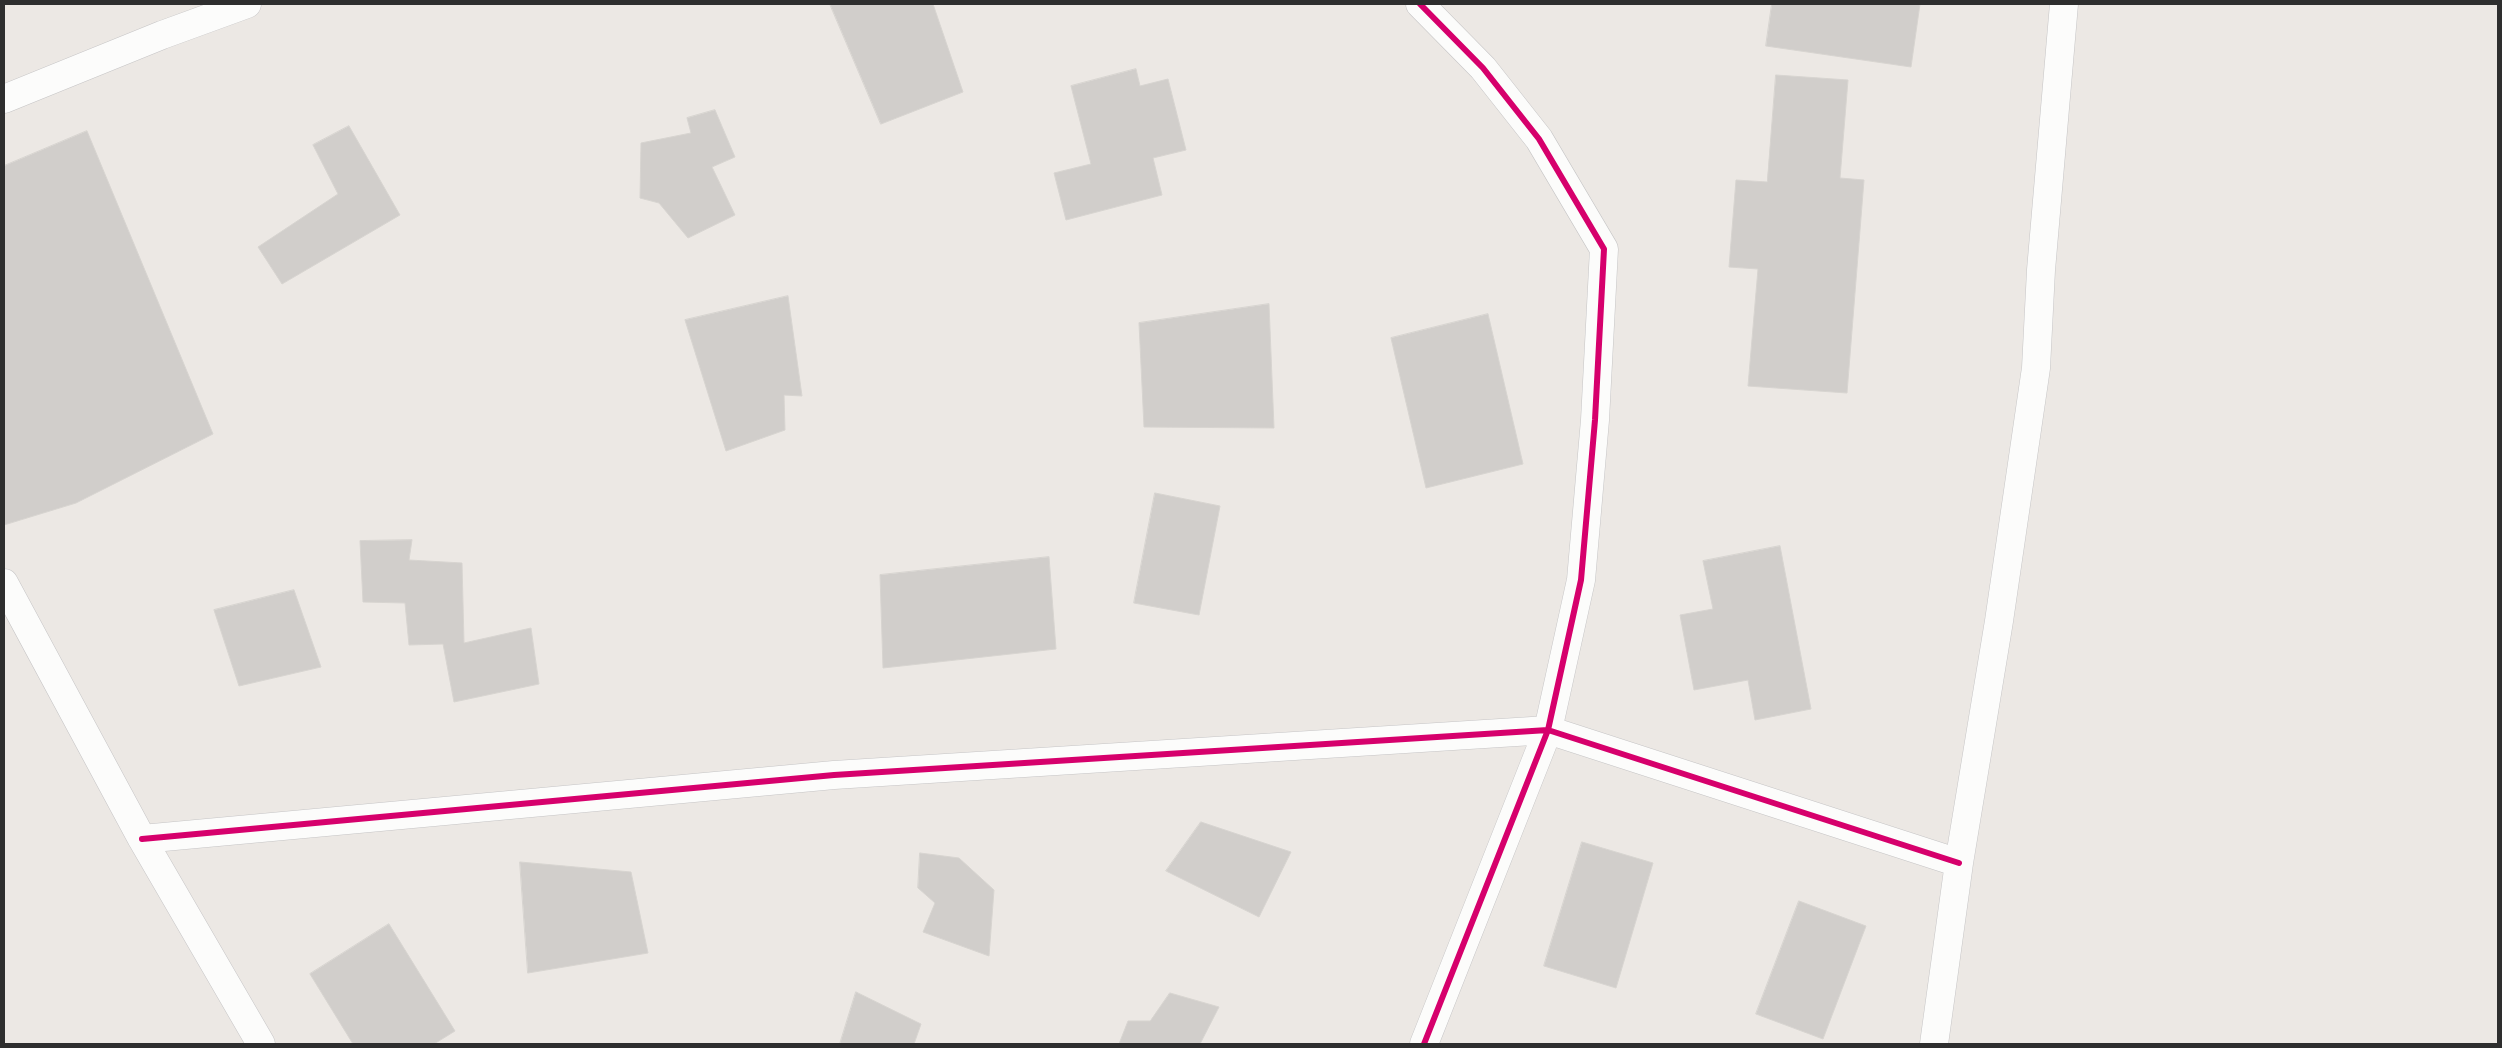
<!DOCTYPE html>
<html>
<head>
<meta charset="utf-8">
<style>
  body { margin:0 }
  #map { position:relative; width:2502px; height:1048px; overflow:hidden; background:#ece8e4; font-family:Manrope,sans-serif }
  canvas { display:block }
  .frame { position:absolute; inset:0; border:5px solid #2e2e2e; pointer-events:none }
</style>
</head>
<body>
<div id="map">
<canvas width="2502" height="1048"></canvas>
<div class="frame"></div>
</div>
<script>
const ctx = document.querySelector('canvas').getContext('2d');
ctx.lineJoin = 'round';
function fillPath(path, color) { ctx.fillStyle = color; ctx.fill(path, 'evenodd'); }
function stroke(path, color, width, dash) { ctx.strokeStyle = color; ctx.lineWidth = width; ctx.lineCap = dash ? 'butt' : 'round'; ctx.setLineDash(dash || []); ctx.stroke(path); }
const building = new Path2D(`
  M830 4H933L963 92 881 124Z
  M1772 4H1920L1911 67 1766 46Z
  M1136 69 1140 86 1168 79 1186 150 1153 158 1162 195 1066 220 1054 173 1091 164 1071 86Z
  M1776 75 1848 80 1840 178 1864 180 1847 393 1748 386 1758 269 1729 267 1736 180 1767 182Z
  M715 110 735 157 712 167 735 215 688 238 659 203 640 198 641 143 691 133 687 118Z
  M349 126 400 215 282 284 258 247 338 194 313 145Z
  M87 131 213 434 76 503 4 525V166Z
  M788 296 802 396 784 395 785 430 726 451 685 320Z
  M1269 304 1274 428 1144 427 1139 323Z
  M1488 314 1523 464 1426 488 1391 338Z
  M1155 493 1220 506 1199 615 1134 603Z
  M412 540 409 560 462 563 464 643 531 628 539 684 454 702 443 644 409 645 405 603 363 602 360 541Z
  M1780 546 1811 709 1755 720 1748 680 1694 690 1680 615 1713 609 1703 561Z
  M1049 557 1056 649 883 668 880 575Z
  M294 590 321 667 239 686 214 610Z
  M1201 822 1291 852 1259 917 1166 871Z
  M1582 842 1653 863 1616 988 1544 966Z
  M920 853 959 858 994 890 989 956 923 932 935 903 918 888Z
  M520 862 631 872 648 953 528 973Z
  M1799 901 1866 926 1823 1039 1756 1014Z
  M389 924 455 1031 434 1044H353L310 974Z
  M856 992 921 1024 914 1044H840Z
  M1170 993 1219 1007 1200 1044H1119L1128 1021H1150Z`);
const minor = new Path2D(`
  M1420 4 1483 68 1539 139 1604 249 1595 420 1581 580 1548 730 1424 1044
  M4 99 162 35 247 4
  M4 583 142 839 261 1044
  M142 839 834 775 1548 730 1959 863
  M1934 1044 1959 863 1999 621 2036 368 2041 270 2064 4`);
const cycleway = new Path2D(`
  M1420 4 1483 68 1539 139 1604 249 1595 420 1581 580 1548 730 1424 1044
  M142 839 834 775 1548 730 1959 863`);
fillPath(building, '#d1cecb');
stroke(building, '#d7d4d0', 1);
stroke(minor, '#c5c4c5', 29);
stroke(minor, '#fcfcfb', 28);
stroke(cycleway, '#d6006c', 6);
</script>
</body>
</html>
